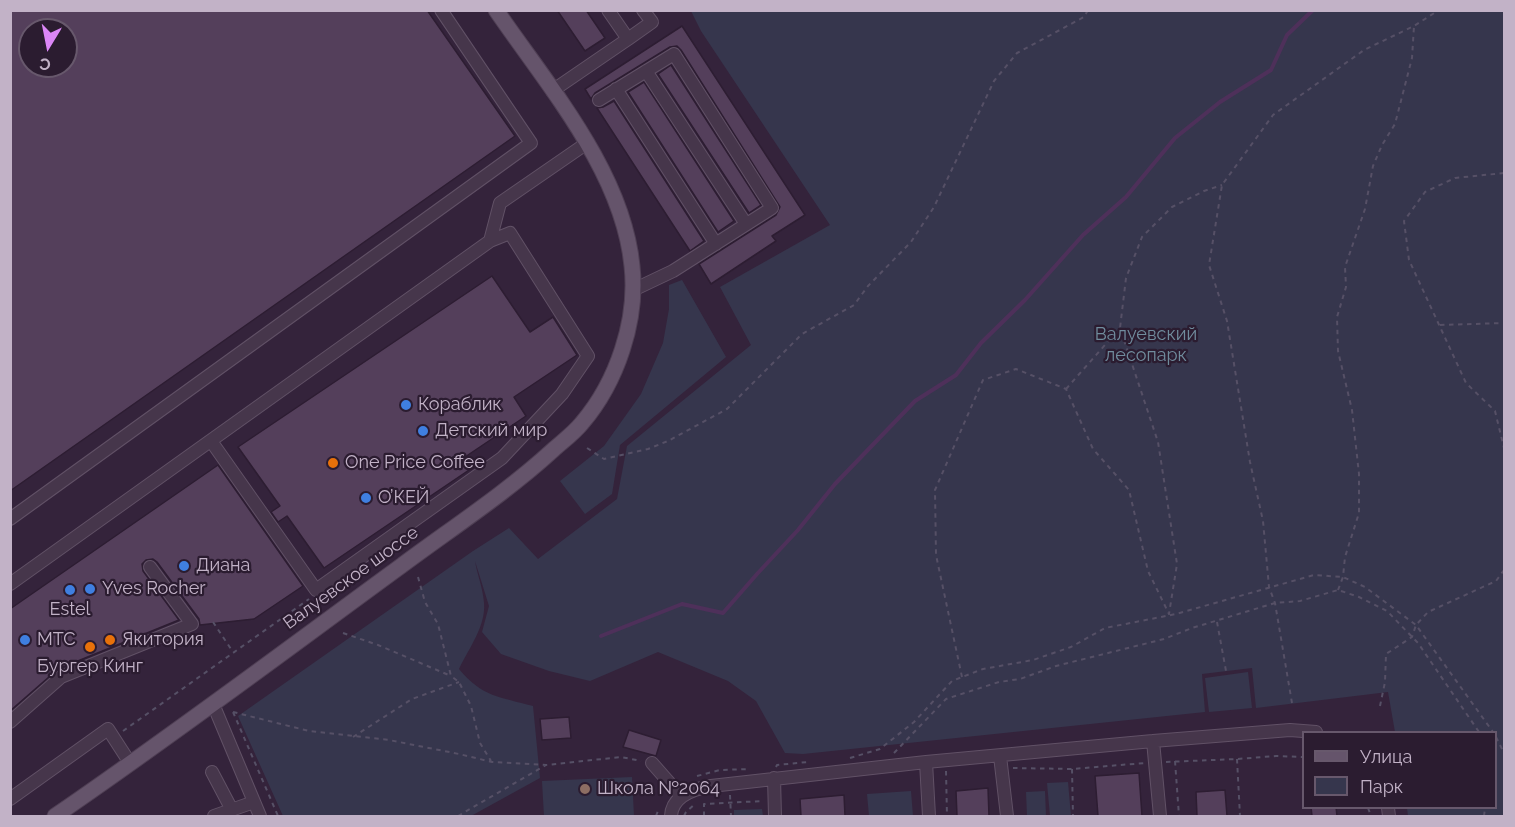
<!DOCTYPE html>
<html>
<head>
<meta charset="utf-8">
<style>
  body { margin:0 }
  #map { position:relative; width:1515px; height:827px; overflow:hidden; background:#34233b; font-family:Raleway,sans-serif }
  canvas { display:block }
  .frame { position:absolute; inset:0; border:12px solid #c2b2c7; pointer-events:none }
  .legend { position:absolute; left:1302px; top:731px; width:195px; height:78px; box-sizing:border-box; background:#2b1c30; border:2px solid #67586c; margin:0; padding:8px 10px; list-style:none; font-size:18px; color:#c2b2c7 }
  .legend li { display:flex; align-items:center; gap:12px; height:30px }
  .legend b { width:30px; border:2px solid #67586c }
  .north { position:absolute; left:18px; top:18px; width:60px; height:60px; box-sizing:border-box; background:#2b1c30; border:2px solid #67586c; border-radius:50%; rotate:190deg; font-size:16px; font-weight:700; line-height:24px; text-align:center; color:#c2b2c7 }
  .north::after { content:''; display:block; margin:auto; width:21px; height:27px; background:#dc86f7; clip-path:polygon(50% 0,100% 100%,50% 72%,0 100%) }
</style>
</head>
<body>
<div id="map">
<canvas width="1515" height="827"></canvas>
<div class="frame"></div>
<ul class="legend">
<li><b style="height:8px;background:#65546b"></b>Улица</li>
<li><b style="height:16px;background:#36364d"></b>Парк</li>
</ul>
<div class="north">С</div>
</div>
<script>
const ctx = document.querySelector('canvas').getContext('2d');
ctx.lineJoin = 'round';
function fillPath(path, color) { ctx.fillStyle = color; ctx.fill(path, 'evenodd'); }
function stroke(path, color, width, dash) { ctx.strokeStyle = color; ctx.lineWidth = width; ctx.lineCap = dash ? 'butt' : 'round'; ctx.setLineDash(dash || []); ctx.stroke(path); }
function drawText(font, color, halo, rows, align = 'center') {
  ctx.font = font + ' Raleway,sans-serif'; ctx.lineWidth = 4.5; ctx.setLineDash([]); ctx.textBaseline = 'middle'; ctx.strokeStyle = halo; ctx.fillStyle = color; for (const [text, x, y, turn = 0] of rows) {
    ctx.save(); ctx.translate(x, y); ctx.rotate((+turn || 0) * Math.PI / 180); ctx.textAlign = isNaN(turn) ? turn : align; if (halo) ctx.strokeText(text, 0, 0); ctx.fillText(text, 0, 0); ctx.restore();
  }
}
const green = new Path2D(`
  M691 11H1504V816H1408L1407 808H1496V732H1395L1388 692 1256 708 1252 668 1202 674 1205 712 803 754 785 753 756 701 728 681 658 652 590 681 549 671 501 654 482 632 489 606 475 561C477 574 483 588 484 603 486 626 469 648 459 669 482 697 500 697 533 706L540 778 471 816H283L238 716 473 551 509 528 538 559 617 499 627 446 751 345 720 287 830 225 701 31Z
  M682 280 726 357 620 445 612 494 585 514 560 481 604 446 641 394 663 343 669 309V285Z
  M1248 672 1252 708 1209 712 1205 678Z
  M632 777 634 816H544L542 781Z
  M1068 782 1071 816H1050L1047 783Z
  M911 791 913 816H869L867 794Z
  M1045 791 1046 816H1027L1026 792Z
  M762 809 763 816H734V810Z`);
const stream = new Path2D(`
  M601 636 682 604 723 613 757 574 798 530 835 484 915 401 956 375 981 343 1025 300 1083 235 1126 197 1175 138 1220 102 1271 70 1287 35 1313 10`);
const building = new Path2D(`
  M10 10H427L515 136 10 491ZM30 30H66V66H30Z
  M557 10H586L605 38 585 51Z
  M682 26 805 215 772 236 776 241 711 284 699 264 776 215 780 207 681 50 677 46 670 47 595 93 591 99 585 89Z
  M671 65 761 205 749 213 658 74Z
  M644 82 734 221 718 232 628 92Z
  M614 101 704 241 690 251 597 108 603 107Z
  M492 276 530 332 553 317 577 355 514 397 526 416 462 459 469 470 324 568 287 516 278 522 271 512 280 506 238 447Z
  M218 465 303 586 254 619 200 625 199 619 157 562 153 559 146 560 142 564 143 571 179 620 58 669 10 711V609Z
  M569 717 571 738 542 740 540 719Z
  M629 730 661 740 656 756 623 747Z
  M1139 773 1142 816H1098L1095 776Z
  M988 788 989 816H957L956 791Z
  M1225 790 1227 816H1197L1196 792Z
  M844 795 845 816H801L800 799Z
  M1311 807H1336L1337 816H1312Z`);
const path = new Path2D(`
  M1504 173 1455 178 1425 192 1404 221 1409 260 1466 383 1495 411 1504 448
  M1440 325 1504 323
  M1066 389 1120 328
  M587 448 604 459 648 449 668 441 727 409 802 334 854 305 868 286 911 242 934 207 994 81 1017 53 1084 17 1088 10
  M418 577 425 602 438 624 451 676 459 682 471 706 480 743 491 761
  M1338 590 1343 577 1345 557 1359 513V474L1352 410 1338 351 1337 317 1346 287 1345 267 1365 209 1373 166 1382 145 1395 124 1412 58 1414 26
  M213 622 233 652
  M1217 622 1226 671
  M343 633 378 645 451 676
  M962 677 936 555 935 490 983 380 1016 369 1066 389 1093 449 1129 490 1148 571 1169 614 1177 564 1158 442 1120 328 1126 278 1142 237 1172 207 1204 191 1222 185
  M1292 703 1275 603 1269 587 1263 521 1250 462 1227 321 1209 265 1222 185 1273 115 1364 50 1414 26 1439 10
  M1380 706 1385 682 1386 654 1412 637 1416 625 1428 612 1496 581 1504 570
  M233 712 309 731 389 740 459 754 492 762 546 765 621 757 641 761
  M233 712 278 816
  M123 731 309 599
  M353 737 412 699 459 682
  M1496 737 1504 753
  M894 753 946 699 999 682 1020 679 1056 666 1164 639 1192 628 1275 603 1300 601 1338 590 1359 597 1387 611 1418 643 1479 732
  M850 758 880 749 914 722 952 681 983 669 1033 660 1071 647 1105 628 1176 614 1314 575 1343 577 1365 587 1416 625 1493 732
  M1237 759 1240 816
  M1175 761 1179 816
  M1166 762 1237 759 1276 756 1304 757
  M776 767 777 765 808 762
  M1013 768 1072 769 1145 763
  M1072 769 1073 816
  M946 771 947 816
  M697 776 720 770 750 769
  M730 795 731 816
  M1368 808 1371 816
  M458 816 546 765
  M656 816 659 808
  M684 816 686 812 696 803
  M704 816V804L763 801
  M1484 816 1485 808`);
const minor = new Path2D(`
  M628 39 652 22 643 10
  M646 71 746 224
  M616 89 716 244
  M552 91 628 39 608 10
  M599 100 674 54 772 208 673 271 633 290
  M490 241 500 203 587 143
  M10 519 531 143 441 10
  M10 584 490 241 510 233 588 356 562 394 502 458 316 590 211 441
  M213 704 260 816
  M10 722 61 677 192 624 150 567
  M1153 741 1160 816
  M1000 756 1007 816
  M926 762 929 816
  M652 763 681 796
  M212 772 232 810
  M774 778 775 816
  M10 799 108 729 130 763
  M1388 808 1389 816
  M214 816 254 802
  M671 816C672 796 693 789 711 786L926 762 1153 741 1290 730 1316 732`);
const major = new Path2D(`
  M55 816C172 736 286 650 401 566 452 528 506 493 553 450 563 441 574 433 582 423 617 382 638 320 632 266 623 172 548 86 496 10`);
const markers = [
  [406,405,6,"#3f7fe0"],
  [423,431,6,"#3f7fe0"],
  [333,463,6,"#e8710a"],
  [366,498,6,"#3f7fe0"],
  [184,566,6,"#3f7fe0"],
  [90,589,6,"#3f7fe0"],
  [70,590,6,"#3f7fe0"],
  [25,640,6,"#3f7fe0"],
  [110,640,6,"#e8710a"],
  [90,647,6,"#e8710a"],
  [585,789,6,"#8d6e63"]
];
const parkNames = [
  ["Валуевский",1146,335],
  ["лесопарк",1146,356]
];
const poiNames = [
  ["Кораблик",418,405],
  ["Детский мир",435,431],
  ["One Price Coffee",345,463],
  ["О’КЕЙ",378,498],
  ["Диана",196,566],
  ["Yves Rocher",102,589],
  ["Estel",70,610,"center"],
  ["МТС",37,640],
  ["Якитория",122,640],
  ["Бургер Кинг",90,667,"center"],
  ["Школа №2064",597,789]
];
const streetNames = [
  ["Валуевское шоссе",351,578,-36]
];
fillPath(green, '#36364d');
stroke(stream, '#4e305a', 4);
fillPath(building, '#543f5b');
stroke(building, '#2d1d32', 1.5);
stroke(minor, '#615166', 14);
stroke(major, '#4f3f54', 17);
stroke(path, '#565066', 2, [4.5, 4.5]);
stroke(minor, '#46364b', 12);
stroke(major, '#65546b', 15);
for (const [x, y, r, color] of markers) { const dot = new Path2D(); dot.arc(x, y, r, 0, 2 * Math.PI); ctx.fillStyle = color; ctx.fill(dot); stroke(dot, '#2b1c30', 2); }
drawText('18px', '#708c9d', '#2b1c30', parkNames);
drawText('18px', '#c2b2c7', '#2b1c30', poiNames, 'left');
drawText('18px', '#c2b2c7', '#2b1c30', streetNames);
</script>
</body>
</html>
